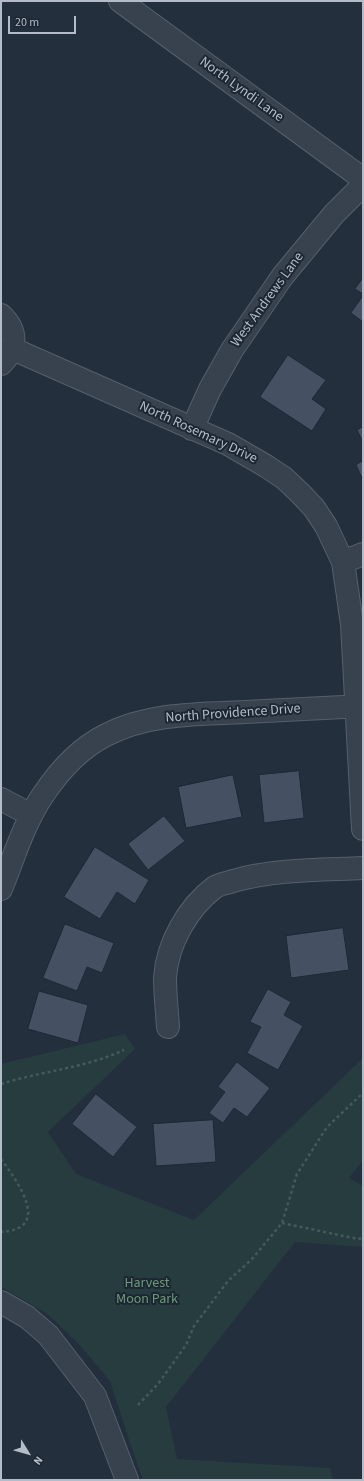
<!DOCTYPE html>
<html>
<head>
<meta charset="utf-8">
<style>
  body { margin:0 }
  #map { position:relative; width:364px; height:1481px; overflow:hidden; background:#242f3e; font-family:"Source Sans 3",sans-serif }
  canvas { display:block }
  .frame { position:absolute; inset:0; border:2px solid #b4bcc9; pointer-events:none }
  .north { position:absolute; left:8px; top:1433px; width:40px; height:40px; -webkit-text-stroke:3px #1d2633; paint-order:stroke; rotate:127deg; font-size:11px; font-weight:700; line-height:16px; text-align:center; color:#b4bcc9 }
  .north::after { content:''; display:block; margin:auto; width:14px; height:18px; background:#b4bcc9; clip-path:polygon(50% 0,100% 100%,50% 72%,0 100%) }
  .scale { position:absolute; left:8px; top:16px; width:68px; height:18px; box-sizing:border-box; border:2px solid #b4bcc9; border-top:0; padding-left:5px; font-size:12px; line-height:14px; white-space:nowrap; color:#b4bcc9; -webkit-text-stroke:3px #1d2633; paint-order:stroke }
</style>
</head>
<body>
<div id="map">
<canvas width="364" height="1481"></canvas>
<div class="frame"></div>
<div class="north">N</div>
<div class="scale">20 m</div>
</div>
<script>
const ctx = document.querySelector('canvas').getContext('2d');
ctx.lineJoin = 'round';
function fillPath(path, color) { ctx.fillStyle = color; ctx.fill(path, 'evenodd'); }
function stroke(path, color, width, dash) { ctx.strokeStyle = color; ctx.lineWidth = width; ctx.lineCap = dash ? 'butt' : 'round'; ctx.setLineDash(dash || []); ctx.stroke(path); }
function drawText(font, color, halo, rows, align = 'center') {
  ctx.font = font + ' "Source Sans 3",sans-serif'; ctx.lineWidth = 4; ctx.setLineDash([]); ctx.textBaseline = 'middle'; ctx.strokeStyle = halo; ctx.fillStyle = color; for (const [text, x, y, turn = 0] of rows) {
    ctx.save(); ctx.translate(x, y); ctx.rotate((+turn || 0) * Math.PI / 180); ctx.textAlign = isNaN(turn) ? turn : align; if (halo) ctx.strokeText(text, 0, 0); ctx.fillText(text, 0, 0); ctx.restore();
  }
}
const green = new Path2D(`
  M125 1034 135 1049 48 1132 76 1174 194 1220 363 1058V1160L349 1178 363 1186V1247L295 1242 166 1407 177 1459 330 1468 333 1480H143L129 1440 110 1381 78 1343 46 1313 1 1287V1064Z`);
const building = new Path2D(`
  M363 278V294L355 289Z
  M363 296V322L351 313Z
  M288 355 326 380 312 399 326 409 312 431 260 397Z
  M363 427V442L357 430Z
  M363 461V480L356 465Z
  M299 771 304 818 264 823 259 775Z
  M233 775 242 817 186 828 178 787Z
  M164 816 185 841 148 870 128 844Z
  M95 847 149 880 135 904 117 892 100 919 64 897Z
  M65 924 114 943 102 973 87 967 77 991 43 978Z
  M343 928 349 970 291 978 286 936Z
  M268 989 291 1002 284 1015 303 1026 278 1070 247 1053 261 1027 250 1022Z
  M39 991 88 1005 78 1043 28 1029Z
  M237 1062 270 1088 247 1117 234 1108 223 1123 209 1113 225 1092 218 1087Z
  M96 1094 137 1127 113 1157 72 1124Z
  M213 1120 216 1162 156 1166 153 1124Z`);
const path = new Path2D(`
  M1 1084C42 1071 85 1068 124 1050
  M1 1159C17 1181 53 1229 1 1232
  M282 1223 358 1239 363 1238
  M138 1405 158 1384 186 1345 194 1326 228 1281 252 1259 282 1223 297 1174 327 1127 363 1093`);
const street = new Path2D(`
  M120 1 363 179
  M1 315C18 331 17 348 1 364
  M13 349 228 444 266 466 284 478 300 493 314 508 326 526 343 562 352 624 363 829
  M192 429 210 389 232 350 282 277 334 214 363 185
  M343 562 363 554
  M1 799 31 815
  M1 889C14 857 24 823 43 795 59 771 80 748 106 735 148 713 199 714 245 712 284 710 324 708 363 706
  M168 1027C167 1011 165 994 165 978 167 944 188 907 215 887 220 884 227 883 233 881 275 869 319 870 363 868
  M1 1302 27 1317 48 1335 95 1396 127 1480`);
const streetNames = [
  ["North Lyndi Lane",241,90,36],
  ["West Andrews Lane",268,300,-54],
  ["North Rosemary Drive",198,433,25],
  ["North Providence Drive",233,714,-4]
];
const parkNames = [
  ["Harvest",147,1284],
  ["Moon Park",147,1300]
];
fillPath(green, '#263c3f');
fillPath(building, '#455162');
stroke(building, '#1f2835', 1);
stroke(street, '#565f6c', 24);
stroke(path, '#44595c', 2.5, [3, 3]);
stroke(street, '#38414e', 22);
drawText('14px', '#b4bcc9', '#1d2633', streetNames);
drawText('14px', '#6b9a76', '#1d2633', parkNames);
</script>
</body>
</html>
